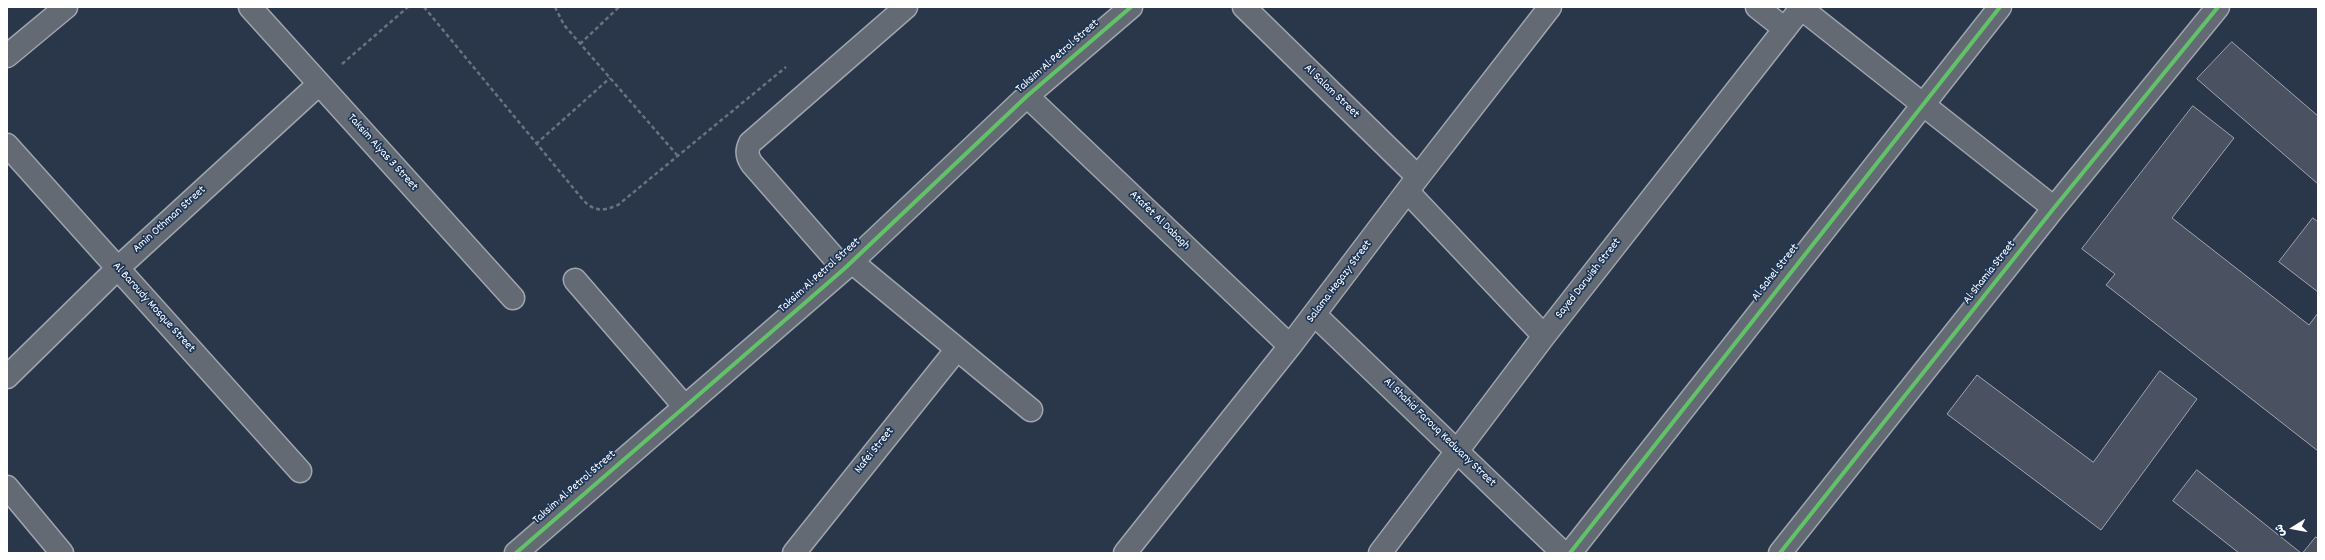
<!DOCTYPE html>
<html>
<head>
<meta charset="utf-8">
<style>
  body { margin:0 }
  #map { position:relative; width:2325px; height:560px; overflow:hidden; background:#2a374a; font-family:Dekko,"Playpen Sans Arabic",sans-serif }
  canvas { display:block }
  .frame { position:absolute; inset:0; border:8px solid #fff; pointer-events:none }
  .north { position:absolute; left:2273px; top:508px; width:40px; height:40px; -webkit-text-stroke:3px #1d3557; paint-order:stroke; rotate:259deg; font-size:11px; font-weight:700; line-height:16px; text-align:center; color:#fff }
  .north::after { content:''; display:block; margin:auto; width:14px; height:18px; background:#fff; clip-path:polygon(50% 0,100% 100%,50% 72%,0 100%) }
</style>
</head>
<body>
<div id="map">
<canvas width="2325" height="560"></canvas>
<div class="frame"></div>
<div class="north">ش</div>
</div>
<script>
const ctx = document.querySelector('canvas').getContext('2d');
ctx.lineJoin = 'round';
function fillPath(path, color) { ctx.fillStyle = color; ctx.fill(path, 'evenodd'); }
function stroke(path, color, width, dash) { ctx.strokeStyle = color; ctx.lineWidth = width; ctx.lineCap = dash ? 'butt' : 'round'; ctx.setLineDash(dash || []); ctx.stroke(path); }
function drawText(font, color, halo, rows, align = 'center') {
  ctx.font = font + ' Dekko,sans-serif'; ctx.lineWidth = 3.5; ctx.setLineDash([]); ctx.textBaseline = 'middle'; ctx.strokeStyle = halo; ctx.fillStyle = color; for (const [text, x, y, turn = 0] of rows) {
    ctx.save(); ctx.translate(x, y); ctx.rotate((+turn || 0) * Math.PI / 180); ctx.textAlign = isNaN(turn) ? turn : align; if (halo) ctx.strokeText(text, 0, 0); ctx.fillText(text, 0, 0); ctx.restore();
  }
}
const building = new Path2D(`
  M2232 42 2318 116V184L2197 79Z
  M2193 106 2234 138 2172 218 2309 325 2318 313V451L2106 285 2115 274 2082 249Z
  M2313 218 2318 222V292L2279 262Z
  M2160 371 2197 399 2101 530 1947 414 1977 375 2093 462Z
  M2197 470 2301 553H2239L2173 501Z
  M2316 537 2318 539V553H2303Z`);
const path = new Path2D(`
  M424 7 584 201C595 212 603 211 618 205L786 67
  M555 7 564 25 677 155
  M580 44 619 7
  M342 64 408 7
  M536 144 610 78`);
const minor = new Path2D(`
  M250 7 513 298
  M1244 7 1418 177
  M1757 7 1785 29
  M1801 8 2054 208
  M7 56 66 7
  M1027 96 1290 346
  M7 145 300 471
  M1408 192 1544 336
  M852 262 1031 410
  M844 269 752 164C747 157 746 151 750 143L906 7
  M575 280 685 407
  M1315 315 1563 553
  M7 377 118 268 319 84
  M7 487 62 553
  M516 553 844 269 1027 96 1131 7
  M794 553 957 349
  M1125 553 1290 346 1418 177 1550 7
  M1380 553 1544 336 1802 7
  M1570 553 2000 7
  M1780 553 2054 208 2218 7`);
const cycleway = new Path2D(`
  M516 553 844 269 1027 96 1131 7
  M1570 553 2000 7
  M1780 553 2054 208 2218 7`);
const streetNames = [
  ["Taksim Al Petrol Street",1058,57,-41],
  ["Al Salam Street",1331,92,44],
  ["Taksim Alyas 3 Street",382,153,48],
  ["Amin Othman Street",170,220,-42],
  ["Atafet Al Dabagh",1159,221,44],
  ["Al Sahel Street",1776,273,-52],
  ["Al Shamia Street",1990,273,-52],
  ["Taksim Al Petrol Street",820,276,-42],
  ["Sayed Darwish Street",1589,279,-52],
  ["Salama Hegazy Street",1340,282,-53],
  ["Al Baroudy Mosque Street",153,308,48],
  ["Al Shahid Farouq Kedwany Street",1439,433,44],
  ["Nafei Street",875,451,-51],
  ["Taksim Al Petrol Street",575,488,-41]
];
fillPath(building, '#4a5262');
stroke(building, '#9fa5ae', 1);
stroke(minor, '#9fa5ae', 25);
stroke(path, '#6a727c', 2.5, [4, 3]);
stroke(minor, '#636a74', 22);
stroke(cycleway, '#61c268', 4);
drawText('12px', '#fff', '#1d3557', streetNames);
</script>
</body>
</html>
